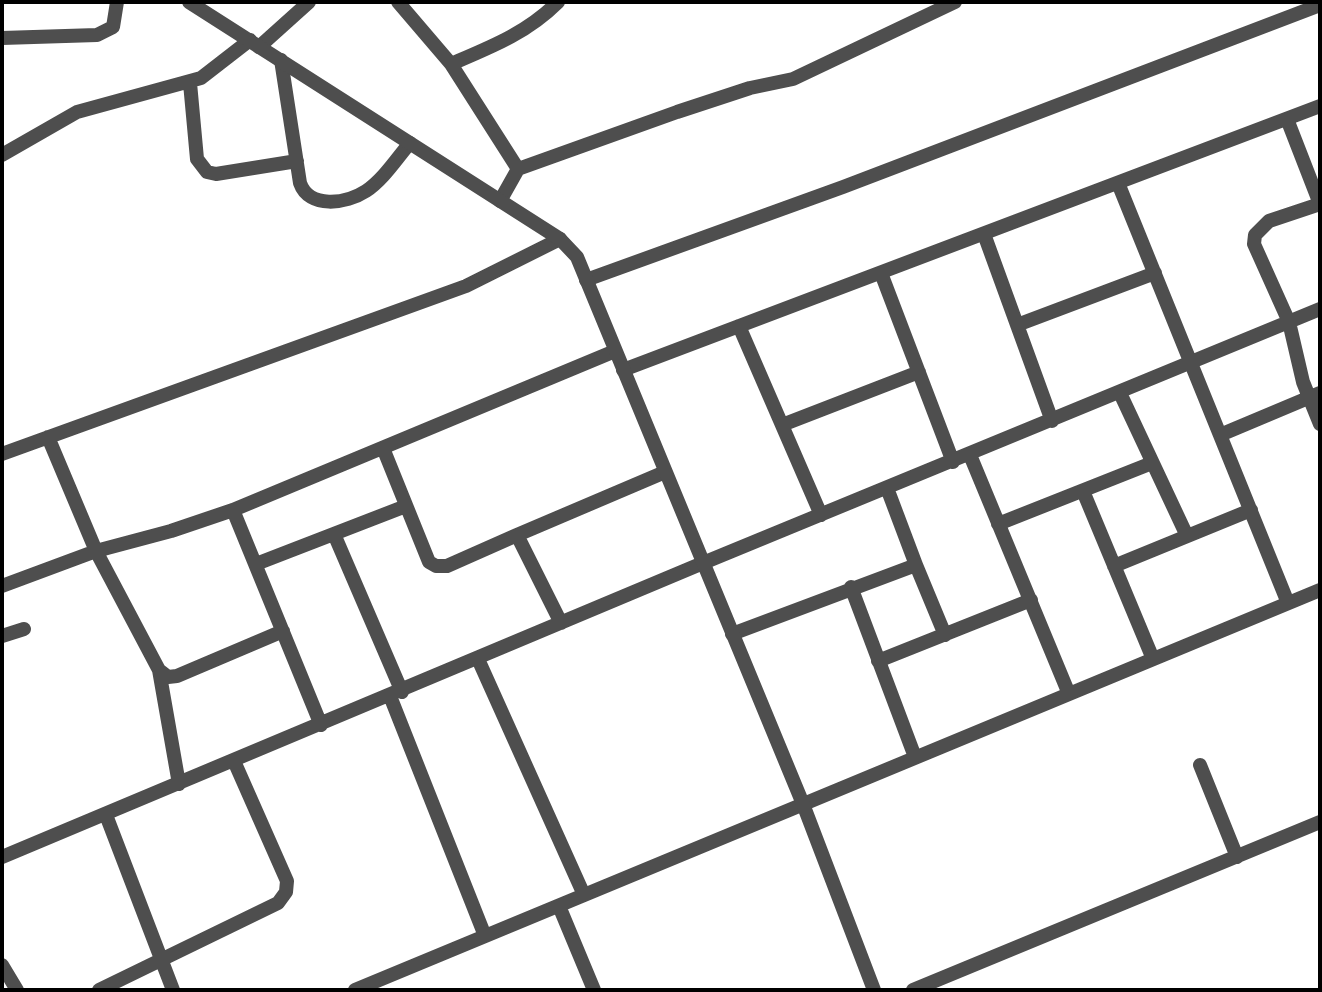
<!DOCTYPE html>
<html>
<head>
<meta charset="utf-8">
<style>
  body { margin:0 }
  #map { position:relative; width:1322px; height:992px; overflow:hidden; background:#fff; font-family:"IBM Plex Sans",sans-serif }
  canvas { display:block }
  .frame { position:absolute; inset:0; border:4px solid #000; pointer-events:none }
</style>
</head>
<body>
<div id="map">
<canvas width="1322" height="992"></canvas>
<div class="frame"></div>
</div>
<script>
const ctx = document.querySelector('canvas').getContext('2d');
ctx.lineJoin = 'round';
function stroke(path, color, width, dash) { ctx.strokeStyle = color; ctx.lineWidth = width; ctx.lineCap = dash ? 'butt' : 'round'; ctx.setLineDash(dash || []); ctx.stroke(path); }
const minor = new Path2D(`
  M398 2 451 64 518 169 500 201
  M2 38 97 35 113 27 117 2
  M259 47 309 2
  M281 60 300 183C309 209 346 204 366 191 383 180 397 158 410 143
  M451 64C491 47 527 33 558 2
  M190 83 197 159 207 172 216 174 297 161
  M1287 119 1320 204
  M2 155 77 112 201 78 250 40
  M518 169 677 112 750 88 793 79 955 2
  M1118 183 1288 603
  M1320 204 1269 221 1255 235 1254 244 1289 322 1303 382 1320 424
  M984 234 1052 421
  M881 273 953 462
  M586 280 843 187 1320 5
  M1017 325 1155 273
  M739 326 821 515
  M623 370 1320 106
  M1120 393 1187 536
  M782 425 919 372
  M1220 435 1320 393
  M48 437 96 551 159 670 168 677 177 676 283 631
  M383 448 429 562 436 566H447L517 535 561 623
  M2 454 466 286 560 239
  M970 455 1069 694
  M887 488 916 565
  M1083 491 1153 659
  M233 510 321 725
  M998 524 1152 463
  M334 534 402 692
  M517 535 665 472
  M256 564 406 506
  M1114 566 1251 510
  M2 586 96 551 171 531 233 510 615 351
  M851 587 915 757
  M732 634 916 565 945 635
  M2 636 24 629
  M478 659 584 895
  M878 661 1031 600
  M159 670 179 784
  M390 696 485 936
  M1200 765 1237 857
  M106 815 173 990
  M2 857 703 563 1320 309
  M559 906 594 990
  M2 965 17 990
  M99 990 278 903 286 892 287 881 234 761
  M355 990 1320 590
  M913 990 1320 822`);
const tertiary = new Path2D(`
  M189 2 560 239 577 257 803 804 874 990`);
stroke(minor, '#4e4e4e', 14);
stroke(tertiary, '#4e4e4e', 14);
</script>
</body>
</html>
